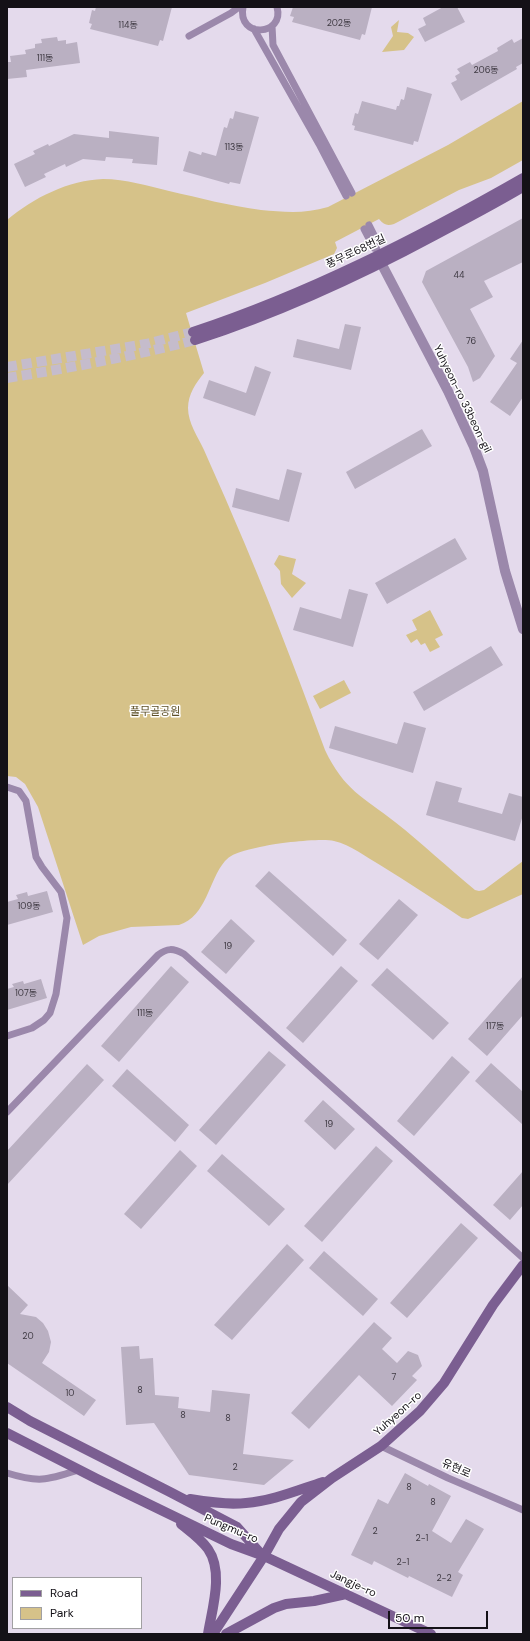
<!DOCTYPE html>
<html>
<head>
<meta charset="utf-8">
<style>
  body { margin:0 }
  #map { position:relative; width:530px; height:1641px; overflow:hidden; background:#e4daec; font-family:"DM Sans",sans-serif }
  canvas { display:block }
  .frame { position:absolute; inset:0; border:8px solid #141117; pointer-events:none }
  .legend { position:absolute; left:12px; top:1577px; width:130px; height:52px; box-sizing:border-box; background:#fff; border:1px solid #a1a0a2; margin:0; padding:5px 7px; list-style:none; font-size:12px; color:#141117 }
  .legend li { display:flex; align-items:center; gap:8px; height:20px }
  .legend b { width:20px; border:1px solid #a1a0a2 }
  .scale { position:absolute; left:388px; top:1611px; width:100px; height:18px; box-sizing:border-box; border:2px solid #141117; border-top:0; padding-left:5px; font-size:12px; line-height:14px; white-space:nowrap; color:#141117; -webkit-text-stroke:3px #fff; paint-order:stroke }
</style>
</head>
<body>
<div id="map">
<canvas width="530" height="1641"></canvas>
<div class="frame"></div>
<ul class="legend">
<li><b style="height:5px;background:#7b5e91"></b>Road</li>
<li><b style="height:11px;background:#d6c289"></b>Park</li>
</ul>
<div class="scale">50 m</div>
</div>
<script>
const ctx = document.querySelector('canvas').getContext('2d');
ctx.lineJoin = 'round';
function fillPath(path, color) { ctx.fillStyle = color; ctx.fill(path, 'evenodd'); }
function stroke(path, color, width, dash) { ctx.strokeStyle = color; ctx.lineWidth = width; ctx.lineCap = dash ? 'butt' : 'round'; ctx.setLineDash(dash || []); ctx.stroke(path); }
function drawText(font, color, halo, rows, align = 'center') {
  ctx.font = font + ' "DM Sans","Noto Sans KR",sans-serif'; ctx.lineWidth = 3; ctx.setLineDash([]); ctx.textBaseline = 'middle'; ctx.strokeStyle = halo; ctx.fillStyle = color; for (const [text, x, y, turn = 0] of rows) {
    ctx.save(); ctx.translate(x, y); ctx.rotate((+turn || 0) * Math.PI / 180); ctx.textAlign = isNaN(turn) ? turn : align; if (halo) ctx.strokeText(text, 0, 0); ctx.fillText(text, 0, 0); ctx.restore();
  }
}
const green = new Path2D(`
  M399 20 397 32 408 33 414 37 404 50 382 52 393 36 391 27Z
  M523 101V160L491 178 459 190 394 224C387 226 384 225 379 219L335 242 337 248 334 254 265 283 186 313 204 373C196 383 188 394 188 408 188 423 198 437 204 450 213 471 223 492 232 514 266 592 296 671 325 750 344 790 363 797 395 822 422 843 448 868 475 890L479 891 484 890 523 861V894L468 919 462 918C435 900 408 882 380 865 366 857 351 845 334 841 322 838 278 843 265 846 252 849 234 851 225 861 208 881 207 916 179 925L131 927 99 936 83 945 38 807 25 784 16 777 7 776V220C33 198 69 180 103 179 126 179 148 186 169 191 200 198 230 206 261 210 284 212 305 214 328 207L448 145Z
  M279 555 296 559 292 574 306 583 292 598 281 584 280 571 274 564Z
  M430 610 443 635 435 639 440 647 430 652 425 643 421 645 417 639 411 643 406 635 417 630 412 620Z
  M344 680 351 693 320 709 313 696Z`);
const building = new Path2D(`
  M96 7H172L163 41 160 40 158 46 90 29 92 24 89 23 92 10 95 11Z
  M293 7H372L365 35 362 34 360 40 292 22 294 17 290 16Z
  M443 7H457L465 22 425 42 418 29 426 25 423 18Z
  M57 37 58 41 66 40V44L77 42 80 63 26 70 27 77 7 79V62H11L10 56 26 54 25 50 35 48V44L42 43 41 39Z
  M523 38V63L516 67 517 69 461 101 451 83 457 80 455 76 460 73 457 69 470 62 472 65 498 51 497 48 512 39 514 43Z
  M407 87 432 94 418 142 414 141 413 145 354 130 355 126 352 125 355 113 358 114 362 101 396 110 397 106H399L401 99 404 100Z
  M235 111 259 117 240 184 230 182 229 184 183 171 189 151 201 155 202 152 216 156 224 127 227 128 230 118 233 119Z
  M109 131 159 137 157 165 132 163 133 159 106 157 105 161 83 159 66 167 65 164 44 174 46 177 25 187 14 164 35 154 33 151 48 144 49 146 74 134 109 138Z
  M523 218V262L484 281 493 297 470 309 495 356 480 378 473 382 468 367 422 282 426 271Z
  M345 324 361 327 351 370 293 357 297 339 339 349Z
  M523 340V397L510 416 490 402 517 363 510 359Z
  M255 366 271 372 255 416 203 398 209 380 246 393Z
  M422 429 432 446 355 489 346 472Z
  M287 469 302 473 289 522 232 507 236 488 279 500Z
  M455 538 467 559 387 604 375 583Z
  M349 589 368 594 353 647 293 630 300 607 341 619Z
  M491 646 503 665 424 711 413 692Z
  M404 722 426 728 413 773 329 748 335 726 397 744Z
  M436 781 462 788 458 802 502 814 509 793 523 797V815L515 841 426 815Z
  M269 871 347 940 333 956 255 886Z
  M47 891 53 912 7 925V902L18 899 16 895 27 892 28 896Z
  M399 899 418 915 378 960 359 944Z
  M231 919 255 941 226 974 201 952Z
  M171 966 189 982 119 1062 101 1046Z
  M341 966 358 981 303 1043 286 1028Z
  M387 968 449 1023 433 1040 371 985Z
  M523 976V1015L487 1056 468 1039Z
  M41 979 47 998 7 1010V989L14 987 12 984 23 981 24 984Z
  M269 1051 286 1065 216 1145 199 1130Z
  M452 1056 470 1072 414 1136 397 1121Z
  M491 1063 523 1092V1125L475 1081Z
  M87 1064 104 1080 7 1185V1151Z
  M127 1069 189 1125 175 1142 112 1086Z
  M323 1100 355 1129 335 1150 304 1121Z
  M376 1146 393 1161 322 1242 304 1226Z
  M180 1150 197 1166 141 1229 124 1214Z
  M222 1154 285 1209 269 1226 207 1171Z
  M523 1171V1205L510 1220 493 1205Z
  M461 1223 478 1238 407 1318 390 1303Z
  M287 1244 304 1260 232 1340 214 1325Z
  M324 1251 378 1299 363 1316 309 1268Z
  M7 1285 28 1305 20 1314 36 1317 43 1323 48 1331 51 1342 49 1352 42 1363 96 1400 84 1416 7 1363Z
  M374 1322 392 1338 382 1349 397 1363 408 1351 418 1355 422 1366 412 1376 417 1380 392 1406 359 1375 309 1429 291 1413Z
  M139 1346 140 1359 153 1358 155 1395 179 1397 178 1408 210 1412 212 1390 250 1394 243 1454 294 1460 264 1485 189 1475 154 1423 126 1425 121 1347Z
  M405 1473 428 1486 429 1484 451 1496 432 1531 451 1543 466 1519 484 1529 458 1572 463 1575 452 1597 409 1576 408 1578 374 1561 372 1565 351 1555 378 1499 388 1504Z`);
const secondaryTunnel = new Path2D(`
  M7 367 146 344 193 332
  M7 378C70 368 133 356 195 340`);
const lane = new Path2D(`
  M243 7C237 39 285 36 277 7
  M272 26 273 45 352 193
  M254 29 319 144 346 196
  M189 36 231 13 239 7
  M369 225 374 235 378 256
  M364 229 374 248
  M7 787 19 791 26 801 36 857 42 867 61 892 67 918 56 994 50 1013 44 1020 32 1028 7 1036
  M7 1112 158 955C167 948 173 948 184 954L523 1258
  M381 1446 448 1478 523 1510
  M7 1473C39 1483 47 1480 78 1470`);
const street = new Path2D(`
  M378 257 448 391 474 447 483 471 505 571 523 629`);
const secondary = new Path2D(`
  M193 332C308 294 418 238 523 178
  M195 340C278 313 357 277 435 235 464 220 494 204 523 187
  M7 1407 30 1421 170 1492 237 1527 262 1555
  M7 1433 97 1479 231 1544 264 1556 431 1634
  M190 1499C208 1502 227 1505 246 1503 272 1501 298 1490 323 1482
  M181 1524C191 1532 201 1539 208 1549 224 1572 212 1609 208 1634
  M213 1634 264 1556 279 1529 301 1502 332 1478 381 1446 420 1411 444 1383 493 1305 523 1265
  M226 1634 274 1608 286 1604 314 1601 346 1594`);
const numberNames = [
  ["202동",339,24],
  ["114동",128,26],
  ["111동",45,59],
  ["206동",486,71],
  ["113동",234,148],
  ["44",459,276],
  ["76",471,342],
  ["109동",29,907],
  ["19",228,947],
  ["107동",26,994],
  ["111동",145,1014],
  ["117동",495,1027],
  ["19",329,1125],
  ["20",28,1337],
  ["7",394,1378],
  ["8",140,1391],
  ["10",70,1394],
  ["8",183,1416],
  ["8",228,1419],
  ["2",235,1468],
  ["8",409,1488],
  ["8",433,1503],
  ["2",375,1532],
  ["2-1",422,1539],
  ["2-1",403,1563],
  ["2-2",444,1579]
];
const streetNames = [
  ["풍무로68번길",356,252,-25],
  ["Yuhyeon-ro 33beon-gil",462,399,64],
  ["Yuhyeon-ro",398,1414,-42],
  ["유현로",456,1469,24],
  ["Pungmu-ro",231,1529,23],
  ["Jangje-ro",353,1584,25]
];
const parkNames = [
  ["풀무골공원",155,712]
];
fillPath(green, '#d6c289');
fillPath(building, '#bab0c2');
stroke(secondaryTunnel, '#c5bccc', 10, [10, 5]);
stroke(lane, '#9b88ab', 7);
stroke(street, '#9b88ab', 10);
stroke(secondary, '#7b5e91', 10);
drawText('9px', '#3e3942', null, numberNames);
drawText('11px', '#141117', '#fff', streetNames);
drawText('11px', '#5d4f26', '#fff', parkNames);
</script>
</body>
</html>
